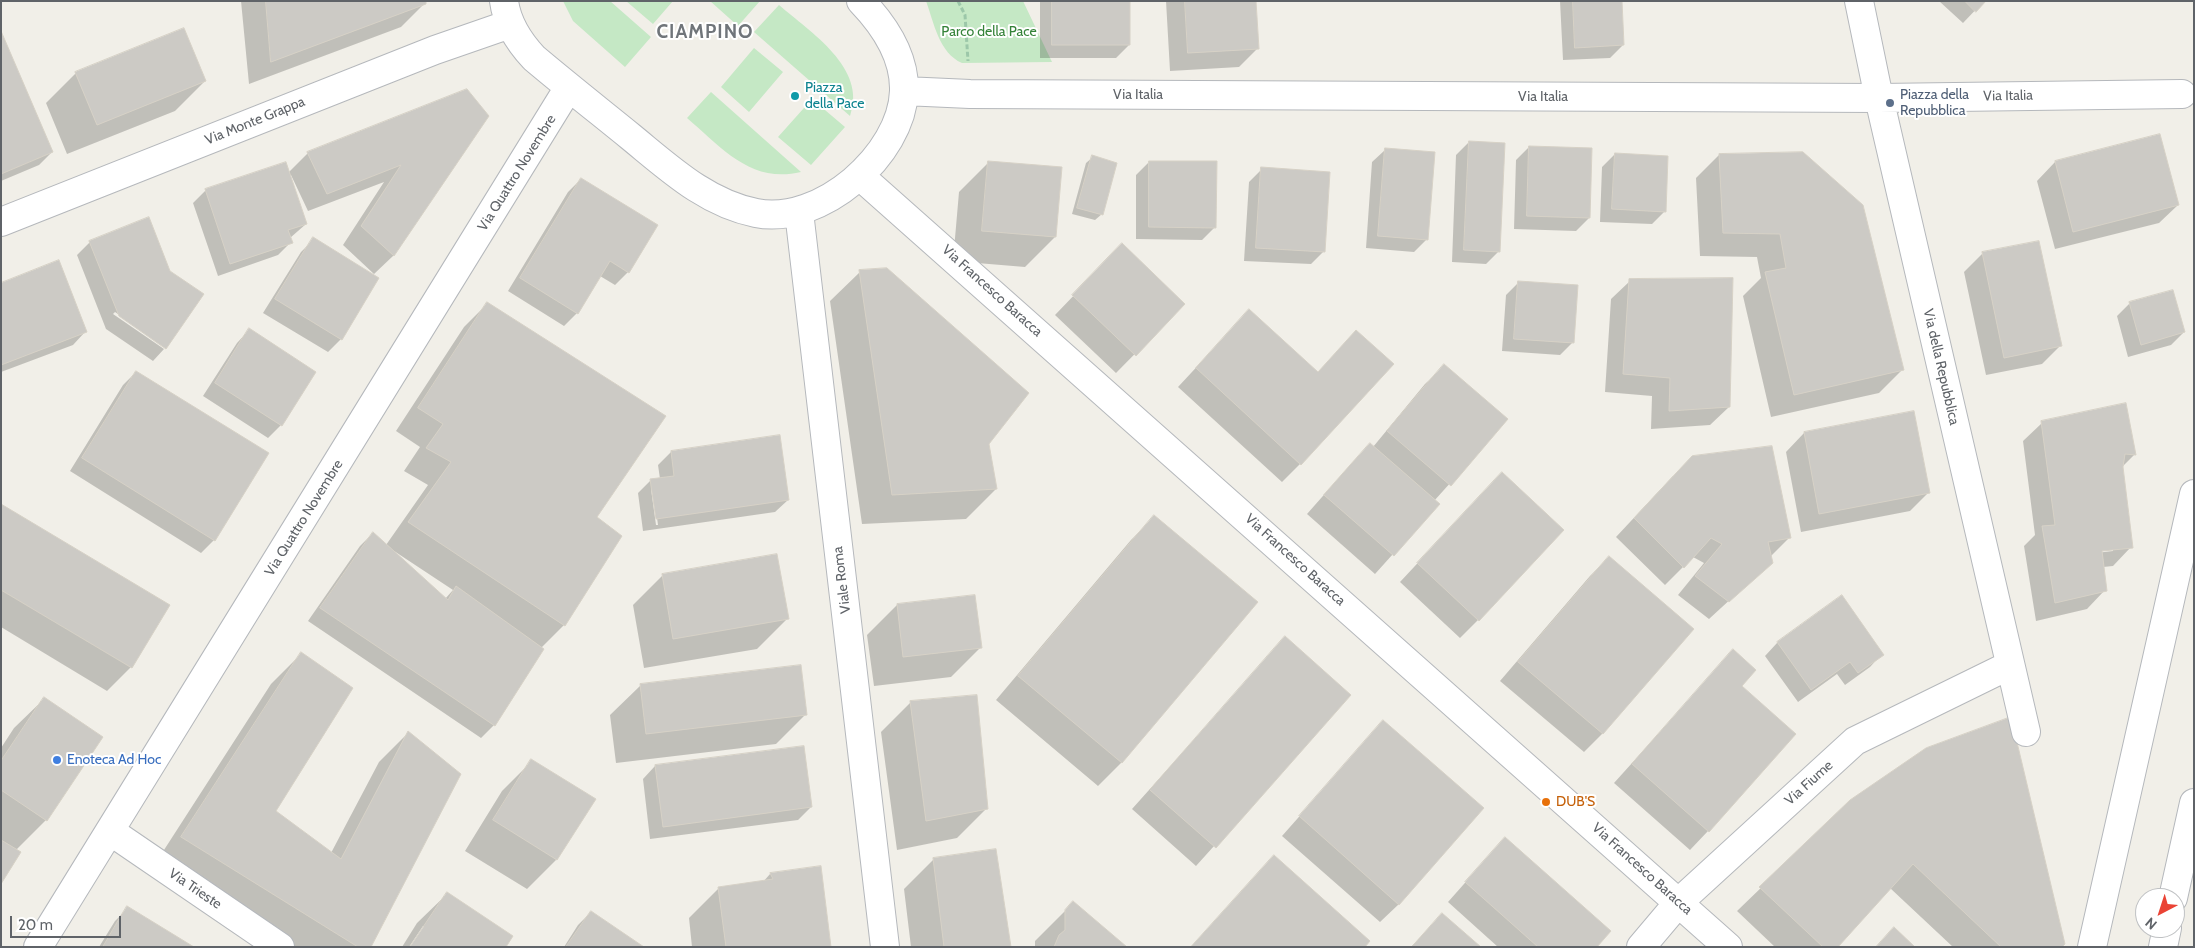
<!DOCTYPE html>
<html>
<head>
<meta charset="utf-8">
<style>
  body { margin:0 }
  #map { position:relative; width:2195px; height:948px; overflow:hidden; background:#f1efe8; font-family:Cabin,sans-serif }
  canvas { display:block }
  .frame { position:absolute; inset:0; border:2px solid #5f6368; pointer-events:none }
  .north { position:absolute; left:2135px; top:888px; width:50px; height:50px; box-sizing:border-box; background:#fff; border:1px solid #bfc1c3; border-radius:50%; rotate:220deg; font-size:14px; font-weight:700; line-height:20px; text-align:center; color:#5f6368 }
  .north::after { content:''; display:block; margin:auto; width:18px; height:22px; background:#ea4335; clip-path:polygon(50% 0,100% 100%,50% 72%,0 100%) }
  .scale { position:absolute; left:10px; top:916px; width:111px; height:22px; box-sizing:border-box; border:2px solid #5f6368; border-top:0; padding-left:6px; font-size:15px; line-height:18px; white-space:nowrap; color:#5f6368; -webkit-text-stroke:4px #fff; paint-order:stroke }
</style>
</head>
<body>
<div id="map">
<canvas width="2195" height="948"></canvas>
<div class="frame"></div>
<div class="north">N</div>
<div class="scale">20 m</div>
</div>
<script>
const ctx = document.querySelector('canvas').getContext('2d');
ctx.lineJoin = 'round';
function fillPath(path, color) { ctx.fillStyle = color; ctx.fill(path, 'evenodd'); }
function stroke(path, color, width, dash) { ctx.strokeStyle = color; ctx.lineWidth = width; ctx.lineCap = dash ? 'butt' : 'round'; ctx.setLineDash(dash || []); ctx.stroke(path); }
function drawText(font, color, halo, rows, align = 'center') {
  ctx.font = font + ' Cabin,sans-serif'; ctx.lineWidth = 4; ctx.setLineDash([]); ctx.textBaseline = 'middle'; ctx.strokeStyle = halo; ctx.fillStyle = color; for (const [text, x, y, turn = 0] of rows) {
    ctx.save(); ctx.translate(x, y); ctx.rotate((+turn || 0) * Math.PI / 180); ctx.textAlign = isNaN(turn) ? turn : align; if (halo) ctx.strokeText(text, 0, 0); ctx.fillText(text, 0, 0); ctx.restore();
  }
}
const green = new Path2D(`
  M563 1H610L651 37 625 67 573 21Z
  M626 1H673L653 24Z
  M710 1H760L738 26Z
  M926 1H1023L1052 62 962 63C939 53 934 23 926 1Z
  M779 5C810 32 868 68 850 116L754 32Z
  M754 48 783 72 749 112 721 87Z
  M711 92 801 172C751 184 722 148 687 118Z
  M812 99 845 127 811 165 778 137Z`);
const shadow = new Path2D(`
  M241 1H425V3L401 27 249 84Z
  M1040 1H1129V45L1116 58H1040Z
  M1166 1H1255L1257 49 1239 67 1170 71Z
  M1560 1H1621L1623 45 1610 58 1563 60Z
  M1939 1H1984L1963 23Z
  M1 34 52 152 39 165 1 181Z
  M76 73 205 81 175 111 67 154 46 103Z
  M488 116 393 256 374 274 343 245 384 182 308 211 291 175 289 176 306 224 290 238 291 242 278 255 218 276 193 203 206 190 288 173 308 153Z
  M2159 136 2178 205 2159 223 2055 249 2037 181 2055 162Z
  M1469 142 1499 251 1486 264 1452 262 1456 155Z
  M1529 147 1589 218 1576 231 1514 229 1516 160Z
  M1385 150 1427 239 1414 252 1366 248 1372 162Z
  M1615 154 1665 211 1652 224 1600 222 1602 167Z
  M1719 155 1902 370 1879 393 1771 417 1743 296 1761 278 1757 257 1700 256 1696 178Z
  M1093 157 1102 214 1095 220 1072 214 1086 163Z
  M989 162 1060 168 1055 237 1025 267 953 261 959 192Z
  M1149 162 1215 227 1202 240 1136 239V175Z
  M1262 169 1324 251 1311 264 1244 261 1249 182Z
  M581 179 628 272 615 285 600 276 577 313 564 326 508 291 568 192Z
  M314 239 341 339 328 352 263 313 301 252Z
  M90 242 169 272 202 295 165 348V346L115 312 113 314 164 349 153 361 106 329 77 255Z
  M1983 253 2060 346 2042 364 1986 375 1964 272Z
  M1104 264 1184 304 1116 373 1055 315Z
  M860 272 996 489 966 519 862 524 830 301Z
  M1630 281 1729 407 1710 425 1651 429 1652 396 1605 392 1611 299Z
  M1519 282 1573 342 1560 355 1502 351 1506 295Z
  M1 284 85 332 73 345 1 372Z
  M488 303 595 518 564 625 541 648 543 649 494 725 481 738 308 621 360 546 373 533 386 545 428 485 404 471 420 447 396 431 464 327ZM394 551 453 590 445 599Z
  M2130 303 2184 332 2171 345 2128 357 2117 316Z
  M249 330 281 425 268 438 203 396 237 343Z
  M1231 330 1300 464 1282 482 1178 387Z
  M1444 366 1507 420 1434 501 1438 504 1375 574 1307 514 1352 463 1370 444 1373 447 1425 384Z
  M136 372 214 540 201 553 70 471 123 385Z
  M2042 423 2135 454 2122 467 2131 547 2113 566 2103 567 2105 590 2087 609 2036 621 2024 546 2035 535 2023 441ZM2113 549V551L2096 553V551Z
  M1804 433 1928 493 1910 511 1801 532 1786 452Z
  M671 452 788 500 775 512 643 531 638 493 651 480 660 479 658 465ZM651 489H653L658 525H656Z
  M1673 476 1790 537 1771 556V562L1709 619 1678 595 1704 563 1693 557 1665 585 1616 537Z
  M1484 492 1478 620 1460 638 1400 582Z
  M1 505 168 605 131 667 107 691 1 627Z
  M1154 517 1256 602 1121 763 1098 786 996 700 1131 540Z
  M1609 557 1692 629 1602 734 1584 752 1500 681 1590 576Z
  M662 576 787 619 757 649 644 668 633 605Z
  M974 596 980 648 951 677 874 686 867 635 897 605Z
  M1841 597 1882 654 1870 667 1845 685 1837 674 1798 702 1765 656 1777 643Z
  M1285 638 1350 695 1196 866 1132 809Z
  M1733 651 1740 686 1708 831 1690 850 1614 783Z
  M301 654 274 811 331 853 379 762 408 733 370 947H281L153 867 271 684Z
  M640 686 806 714 776 744 616 763 610 715Z
  M44 699 46 820 16 850 1 882V748L14 728Z
  M911 702 987 808 957 838 897 850 881 732Z
  M1383 722 1399 904 1380 922 1282 836Z
  M532 761 556 860 527 889 465 851 502 791Z
  M655 766 811 807 798 820 650 839 643 779Z
  M1851 801 2060 947H1953L1890 888 1836 947H1775L1737 911Z
  M1274 857 1363 947H1191Z
  M1487 858 1595 947H1498L1448 902Z
  M934 859 1010 947H911L904 889Z
  M820 868 829 947H692L689 918 719 888 763 882 770 874Z
  M447 894 426 926H423L409 947H402L417 923Z
  M1073 903 1125 947H1035V941Z
  M128 908 192 947H99L115 921Z
  M591 912 642 947H564L578 925Z
  M1442 914 1479 947H1411Z`);
const building = new Path2D(`
  M266 1H426V4L271 62Z
  M1052 1H1130V45H1052Z
  M1185 1H1256L1259 49 1188 53Z
  M1573 1H1622L1624 45 1575 48Z
  M1965 1H1986L1976 12Z
  M184 28 206 81 97 125 75 72Z
  M1 31 53 152 1 174Z
  M467 89 489 116 394 256 361 226 401 165 327 194 307 152Z
  M2160 134 2179 205 2073 232 2055 161Z
  M1469 141 1505 143 1500 252 1464 250Z
  M1529 146 1592 148 1590 218 1527 216Z
  M1385 148 1435 152 1428 240 1378 236Z
  M1803 152 1863 205 1904 370 1794 395 1765 272 1786 268 1780 234 1723 233 1719 154Z
  M1615 153 1668 156 1666 212 1612 209Z
  M1092 155 1117 163 1103 215 1077 208Z
  M988 161 1062 167 1056 237 982 231Z
  M1149 161H1217L1216 228 1149 227Z
  M286 162 307 224 288 230 293 243 230 264 205 189Z
  M1261 167 1330 172 1325 252 1256 248Z
  M581 178 658 225 629 273 610 261 578 314 520 278Z
  M149 217 170 271 204 294 166 349 119 316 89 241Z
  M313 237 379 278 342 340 275 299Z
  M2039 241 2062 346 2004 358 1982 252Z
  M1122 243 1185 304 1136 356 1072 295Z
  M59 260 87 332 1 365V283Z
  M887 268 1029 393 989 444 997 489 892 495 859 270Z
  M1733 278 1730 407 1669 411 1670 378 1623 374 1629 279Z
  M1518 281 1578 285 1574 343 1514 339Z
  M2173 290 2185 332 2141 345 2129 302Z
  M487 302 666 416 597 517 622 536 565 626 408 522 451 462 426 448 443 424 418 408Z
  M1249 309 1318 372 1356 330 1394 364 1301 465 1196 368Z
  M249 328 316 372 282 426 215 383Z
  M1444 364 1508 419 1451 486 1387 431Z
  M136 371 269 453 215 541 82 458Z
  M2126 403 2136 455 2125 454 2123 467 2133 548 2102 551 2107 591 2055 603 2042 526 2055 525 2041 421Z
  M1914 411 1930 493 1819 514 1804 432Z
  M780 435 789 500 656 519 650 479 674 476 671 451Z
  M1370 443 1440 504 1394 556 1324 495Z
  M1772 446 1791 538 1768 542 1773 563 1729 602 1695 576 1722 544 1711 538 1684 568 1634 518 1692 456Z
  M1502 472 1564 530 1479 621 1417 563Z
  M1 504 170 605 132 668 1 590Z
  M1154 515 1258 602 1122 763 1018 676Z
  M373 532 448 600 456 586 544 649 495 726 320 608Z
  M777 554 789 619 673 639 662 574Z
  M1609 556 1694 629 1603 734 1518 662Z
  M975 595 982 648 903 657 897 604Z
  M1842 595 1884 655 1858 673 1850 662 1811 690 1777 642Z
  M1285 636 1351 695 1216 848 1150 790Z
  M1733 649 1756 670 1742 686 1796 734 1709 832 1632 764Z
  M301 652 353 688 276 811 341 859 408 731 461 774 371 947H358L181 837Z
  M801 665 807 715 646 734 640 684Z
  M977 695 988 809 926 821 910 701Z
  M44 697 103 737 47 821 1 790V761Z
  M2011 717 2065 944 2062 947H2001L1913 864 1838 947H1823L1759 887 1850 800 1926 748Z
  M1383 720 1484 808 1399 905 1299 816Z
  M804 746 812 807 663 827 655 765Z
  M531 759 596 799 557 860 493 820Z
  M1505 837 1611 931 1597 947H1538L1465 882Z
  M1 840 21 852 1 884Z
  M996 849 1011 947H944L933 858Z
  M1274 855 1370 941 1365 947H1191Z
  M821 866 831 947H726L718 887 773 879 770 873Z
  M447 892 513 936 506 947H410Z
  M1073 901 1127 947H1054L1059 935 1065 930V910Z
  M127 906 194 947H103Z
  M591 911 644 947H566Z
  M1442 913 1481 947H1412Z
  M1894 927 1915 947H1876Z`);
const path = new Path2D(`
  M958 1 965 15 968 61`);
const minor = new Path2D(`
  M504 1C507 24 519 42 534 58 566 85 599 111 631 137 669 168 706 203 756 213 820 226 902 155 904 91 905 57 884 25 861 1
  M1859 1 1879 98 2026 732
  M904 91 970 94 1879 98 2182 94
  M860 176 1728 947
  M799 212 885 947
  M1 222 435 50 510 24
  M110 831 280 947
  M2173 898 2194 803
  M38 947 569 87
  M1641 947 1679 902 1855 741 2010 665
  M2092 947 2194 494
  M2163 947 2167 928`);
const markers = [
  [795,96,5,"#0f9aa8"],
  [1890,103,5,"#5c6f8a"],
  [57,760,5,"#3f7fe0"],
  [1546,802,5,"#e8710a"]
];
const parkNames = [
  ["Parco della Pace",989,32]
];
const cultureNames = [
  ["Piazza",805,88],
  ["della Pace",805,104]
];
const streetNames = [
  ["Via Italia",1138,95],
  ["Via Italia",2008,96,-1],
  ["Via Italia",1543,97],
  ["Via Monte Grappa",255,121,-22],
  ["Via Quattro Novembre",517,173,-58],
  ["Via Francesco Baracca",992,291,42],
  ["Via della Repubblica",1941,367,77],
  ["Via Quattro Novembre",304,518,-58],
  ["Via Francesco Baracca",1295,560,42],
  ["Viale Roma",842,580,-97],
  ["Via Fiume",1809,783,-42],
  ["Via Francesco Baracca",1642,869,42],
  ["Via Trieste",195,889,34]
];
const serviceNames = [
  ["Piazza della",1900,95],
  ["Repubblica",1900,111]
];
const shopNames = [
  ["Enoteca Ad Hoc",67,760]
];
const foodNames = [
  ["DUB'S",1556,802]
];
const districtNames = [
  ["CIAMPINO",705,32]
];
fillPath(green, '#c5e8c5');
fillPath(shadow, '#0003');
fillPath(building, '#cccac5');
stroke(building, '#d6d1c6', 1);
stroke(minor, '#b5b8bc', 30);
stroke(path, '#9cc7a9', 3, [5, 2.5]);
stroke(minor, '#fff', 28);
for (const [x, y, r, color] of markers) { const dot = new Path2D(); dot.arc(x, y, r, 0, 2 * Math.PI); ctx.fillStyle = color; ctx.fill(dot); stroke(dot, '#fff', 2); }
drawText('14px', '#348238', '#fff', parkNames);
drawText('14px', '#0d838f', '#fff', cultureNames, 'left');
drawText('14px', '#5f6368', '#fff', streetNames);
drawText('14px', '#4e5e75', '#fff', serviceNames, 'left');
drawText('14px', '#366cbe', '#fff', shopNames, 'left');
drawText('14px', '#c56008', '#fff', foodNames, 'left');
ctx.letterSpacing = '1px';
drawText('bold 19px', '#70757a', '#fff', districtNames);
ctx.letterSpacing = '0px';
</script>
</body>
</html>
